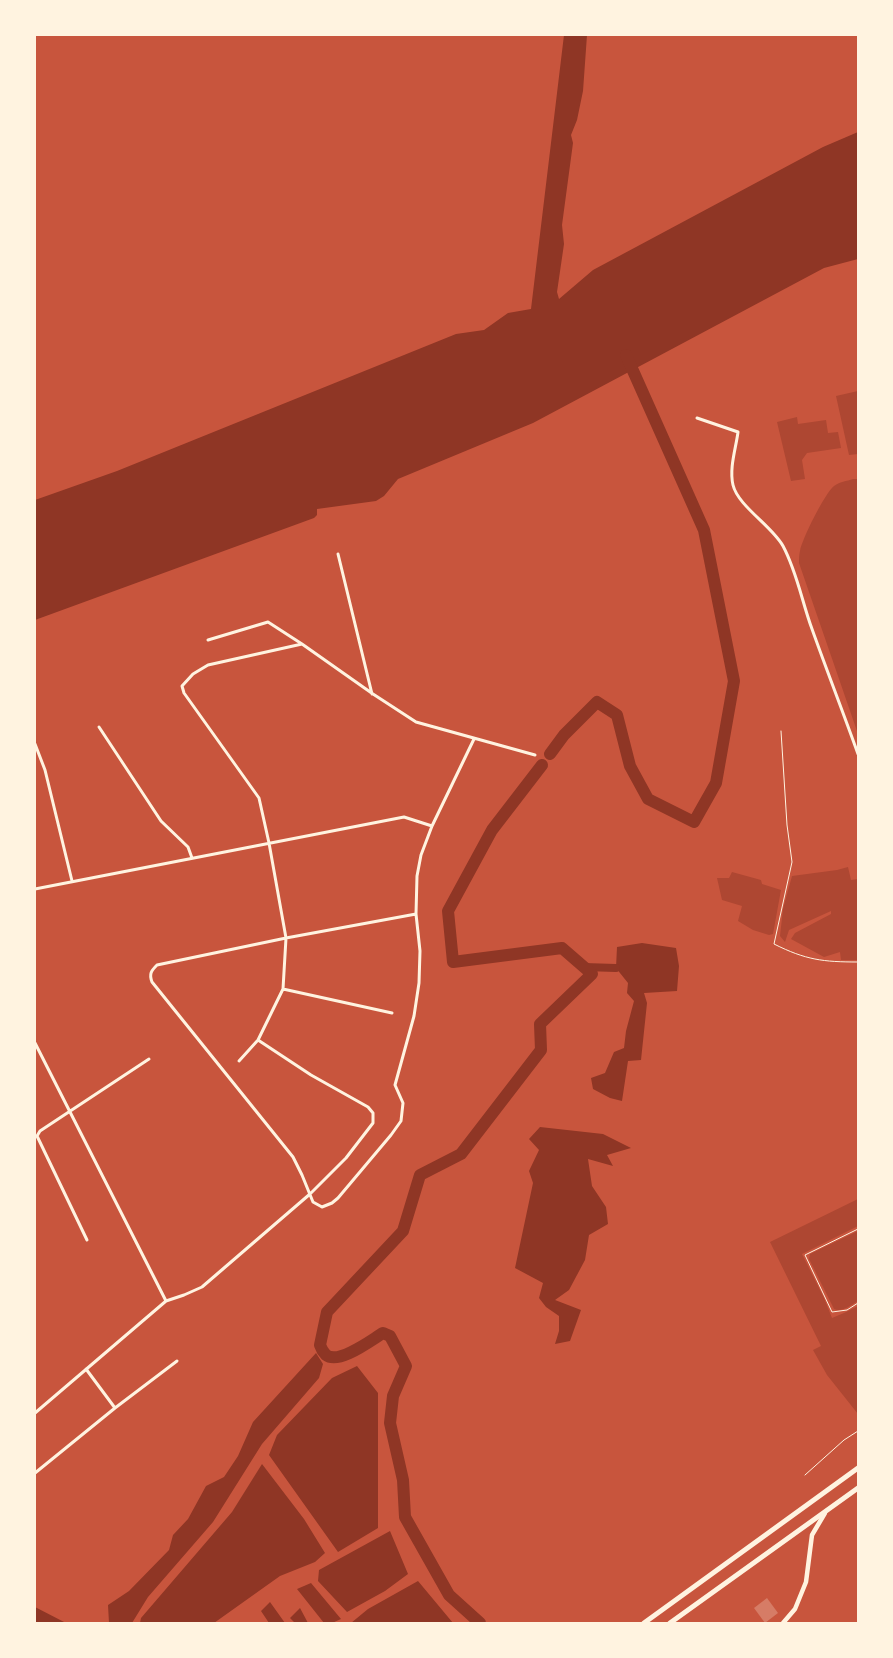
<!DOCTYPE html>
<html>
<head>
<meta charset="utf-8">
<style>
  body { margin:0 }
  #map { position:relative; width:893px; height:1658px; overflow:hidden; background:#c8553d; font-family:Inter,sans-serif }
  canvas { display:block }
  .frame { position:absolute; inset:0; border:36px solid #fff3e0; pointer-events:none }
</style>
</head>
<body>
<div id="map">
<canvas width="893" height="1658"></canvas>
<div class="frame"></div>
</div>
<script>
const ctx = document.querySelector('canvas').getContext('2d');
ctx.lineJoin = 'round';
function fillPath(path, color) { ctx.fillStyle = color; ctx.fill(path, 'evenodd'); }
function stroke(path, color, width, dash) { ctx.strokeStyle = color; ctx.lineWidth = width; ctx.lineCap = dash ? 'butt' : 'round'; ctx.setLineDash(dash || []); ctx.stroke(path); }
const green = new Path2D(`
  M858 391V454L849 455 836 396Z
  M797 417 798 424 826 420 828 433 838 432 841 448 807 453 802 460 805 479 791 481 777 422Z
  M853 479H858V734L799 563C799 559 799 555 800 551 802 539 825 493 834 486 839 482 847 481 853 479Z
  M848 867 851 880 858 879V960H841L840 952 824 957 791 939 795 933 831 914V911L789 930 785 942 780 936 783 909 792 876 837 870Z
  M732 872 761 880 762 884 781 890 773 934 769 935 753 930 738 921 742 906 722 900 717 878H729Z
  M858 1199V1226L802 1254 824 1298 832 1318 844 1313 858 1306V1414L827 1375 813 1350 821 1346 770 1242Z
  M858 1231V1301C851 1305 842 1313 834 1309L809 1259 810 1254Z`);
const water = new Path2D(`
  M564 35H587L583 91 577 120 571 135 573 143 562 225 564 244 557 292 559 299 593 270 823 147 858 132V259L824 268 533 423 398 479 384 496 376 501 317 509V515L314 518 35 620V500L117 471 456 334 484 330 508 313 531 309Z
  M642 943 676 948 679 966 677 991 644 993 647 1003 641 1060 628 1061 622 1101 610 1098 593 1089 591 1078 605 1073 614 1052 624 1048 626 1031 634 1001 627 993 628 983 616 968 617 947Z
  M540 1127 603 1134 631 1148 607 1155 613 1166 588 1159 592 1186 606 1207 608 1224 589 1235 585 1260 569 1290 555 1300 581 1310 570 1341 555 1344 559 1331V1316L546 1307 539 1298 543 1283 515 1268 533 1183 529 1171 539 1150 529 1139Z
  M316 1353 323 1364 319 1378 262 1444 213 1522 148 1597 132 1623H109L108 1605 129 1591 169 1550 173 1535 188 1519 206 1486 224 1477 238 1456 253 1422Z
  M357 1366 378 1393V1528L338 1552 269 1455 277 1435 332 1378Z
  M262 1464 304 1519 325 1553 315 1562 280 1576 214 1623H140L141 1618 232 1512Z
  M390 1531 408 1574 385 1591 347 1612 318 1581 319 1570Z
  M418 1581 453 1623H351L368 1609Z
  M311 1583 341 1619 332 1623H324L297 1589Z
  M270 1602 285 1623H269L261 1611Z
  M35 1607 66 1623H35Z
  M300 1608 308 1623H295L290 1618Z`);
const canal = new Path2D(`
  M584 967 616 968`);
const river = new Path2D(`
  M550 754 564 735 597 702 617 715 630 766 648 799 694 822 716 783 734 681 704 530 626 355
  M480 1623 449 1595 405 1517 403 1480 390 1423 393 1396 406 1366 390 1336 383 1333C371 1340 339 1365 326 1355 324 1353 321 1348 320 1345L327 1312 403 1231 420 1175 461 1154 541 1050 540 1024 592 974 562 948 453 962 448 911 492 830 542 765`);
const building = new Path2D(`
  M767 1598 778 1613 765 1623 754 1608Z`);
const service = new Path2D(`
  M781 731 787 825 792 862 774 944C806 960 823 962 858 962
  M858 1229 805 1255 832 1312 847 1310 858 1303
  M805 1475 844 1440 858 1431`);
const minor = new Path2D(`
  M697 418 738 432C736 448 729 468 733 485 738 506 772 526 783 546 797 572 802 602 812 629 827 671 843 712 858 754
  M338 554 372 694
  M208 640 268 622 302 644 373 694 416 722 535 755
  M99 727 161 821 188 847 192 858
  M35 744 45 770 72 881
  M35 889 404 817 432 826
  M416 914 286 938 157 965C151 971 149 974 152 982L293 1157 302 1175 313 1202 322 1207 332 1203 338 1198 391 1135 401 1121 403 1103 395 1085 414 1016 419 983 420 951 416 914 417 876 421 855 432 826 474 739
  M283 989 392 1013
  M35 1043 166 1301
  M239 1061 258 1040 283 989 286 938 269 843 259 798 184 693 182 686 193 674 208 665 302 644
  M87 1240 37 1136 40 1131 149 1059
  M86 1369 115 1408
  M35 1413 166 1301 184 1295 202 1287 310 1194 346 1158 373 1123V1113L368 1107 311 1075 258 1040
  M35 1473 115 1408 177 1361`);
const secondary = new Path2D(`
  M783 1623 795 1609 806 1582 812 1535 825 1513`);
const trunk = new Path2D(`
  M644 1623 858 1468
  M670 1623 858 1488`);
fillPath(green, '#ae4732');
fillPath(water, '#8f3625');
stroke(canal, '#8f3625', 8);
stroke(river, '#8f3625', 12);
fillPath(building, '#d67c66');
stroke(service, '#fff3e0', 1);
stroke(minor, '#fff3e0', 3);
stroke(secondary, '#fff3e0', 4.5);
stroke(trunk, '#fff3e0', 5);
</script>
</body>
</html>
